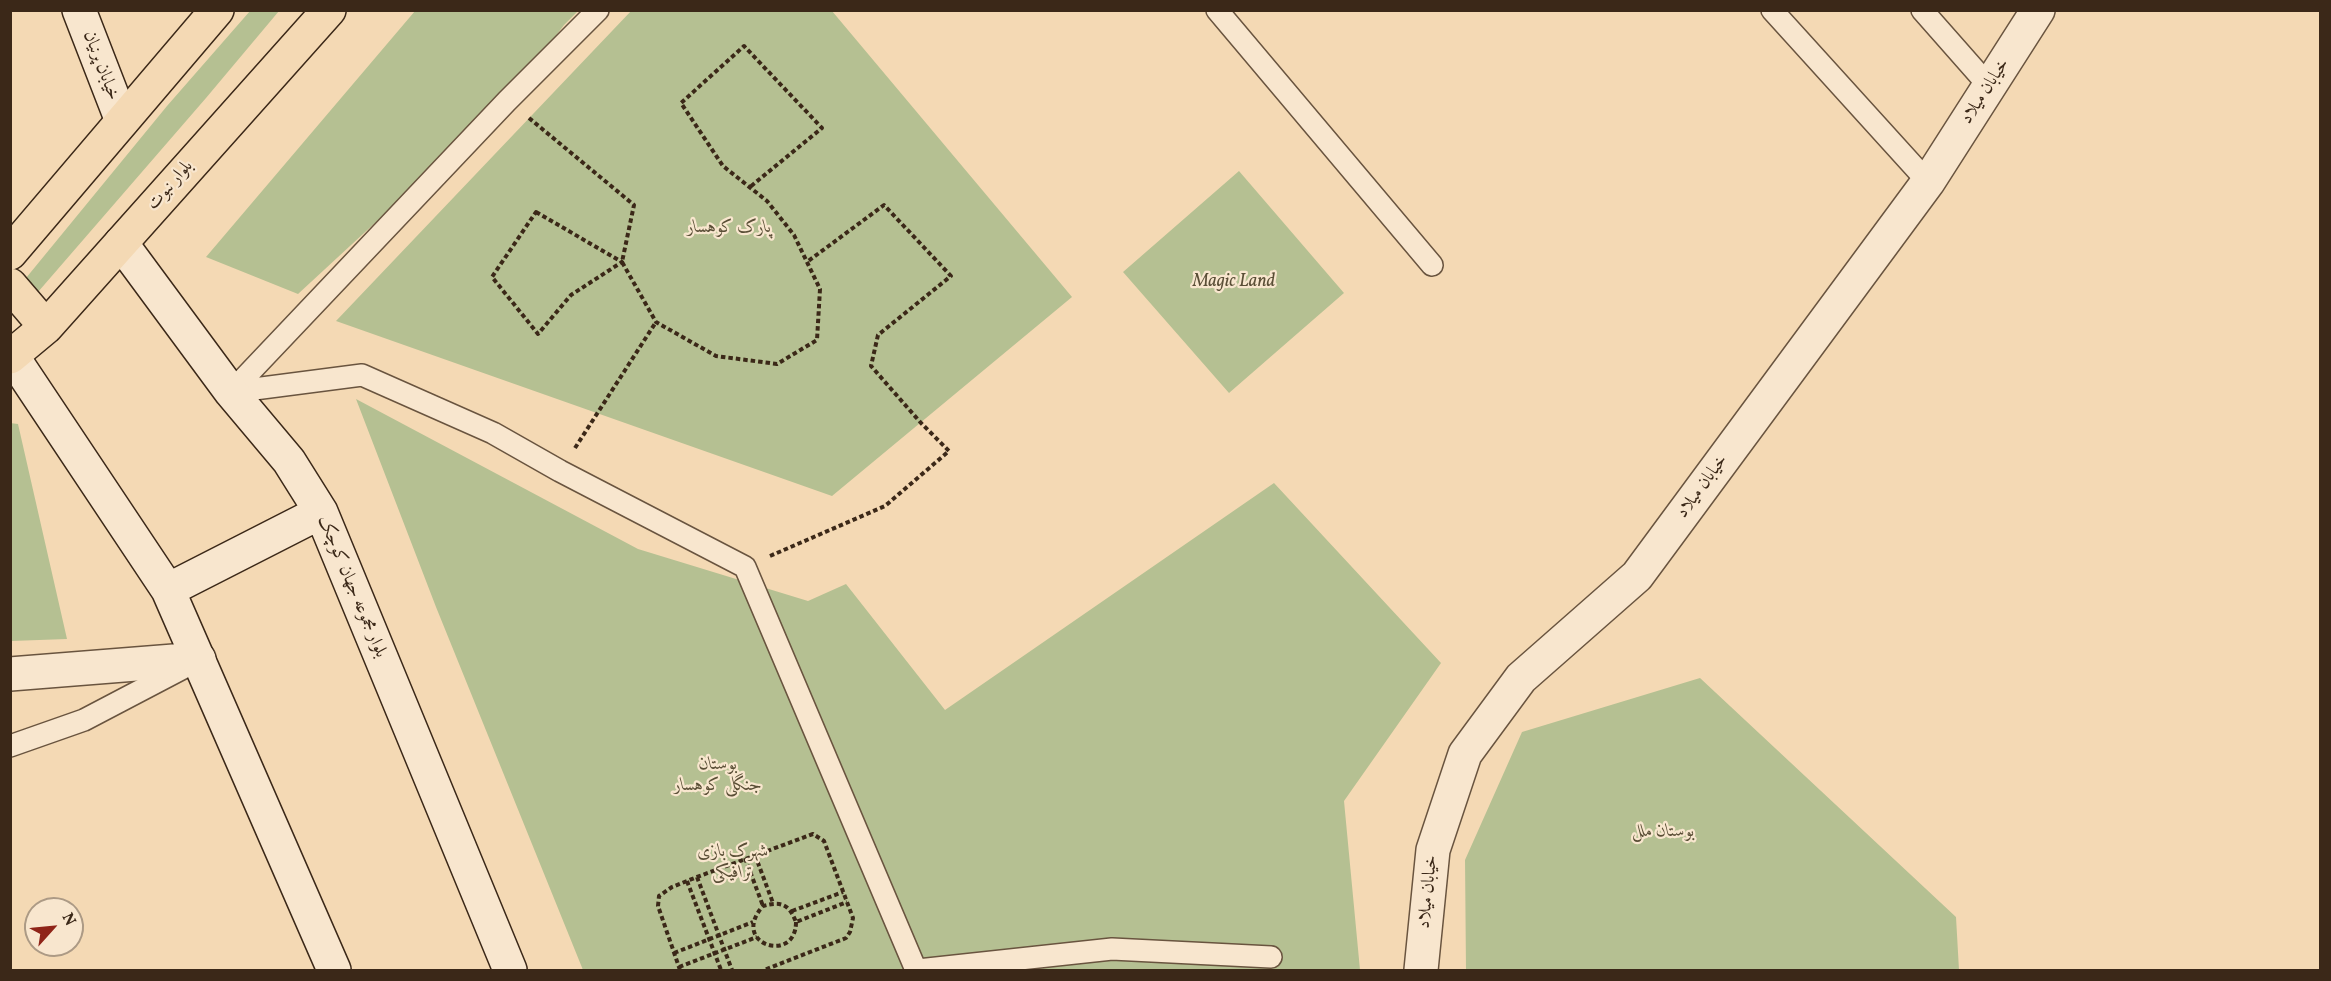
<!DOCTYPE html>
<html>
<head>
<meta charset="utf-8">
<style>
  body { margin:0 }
  #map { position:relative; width:2331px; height:981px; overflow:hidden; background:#f4d9b4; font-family:Vollkorn,serif }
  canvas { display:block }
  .frame { position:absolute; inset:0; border:12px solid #3b2818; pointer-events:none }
  .north { position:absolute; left:24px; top:897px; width:60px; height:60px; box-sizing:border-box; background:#f8e6ce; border:2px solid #ac9a85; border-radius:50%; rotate:63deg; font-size:16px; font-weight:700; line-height:24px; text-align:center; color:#3b2818 }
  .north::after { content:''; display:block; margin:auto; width:21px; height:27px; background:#8f2418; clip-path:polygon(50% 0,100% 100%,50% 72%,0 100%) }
</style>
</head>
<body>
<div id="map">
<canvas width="2331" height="981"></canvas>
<div class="frame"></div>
<div class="north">N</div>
</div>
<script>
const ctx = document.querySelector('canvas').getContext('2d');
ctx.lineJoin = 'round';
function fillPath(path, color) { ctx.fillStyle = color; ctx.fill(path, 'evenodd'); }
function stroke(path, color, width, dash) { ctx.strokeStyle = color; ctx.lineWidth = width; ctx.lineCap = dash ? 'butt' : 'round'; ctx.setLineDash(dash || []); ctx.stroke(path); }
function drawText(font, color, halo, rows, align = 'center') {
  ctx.font = font + ' Vollkorn,Amiri,serif'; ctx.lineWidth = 4.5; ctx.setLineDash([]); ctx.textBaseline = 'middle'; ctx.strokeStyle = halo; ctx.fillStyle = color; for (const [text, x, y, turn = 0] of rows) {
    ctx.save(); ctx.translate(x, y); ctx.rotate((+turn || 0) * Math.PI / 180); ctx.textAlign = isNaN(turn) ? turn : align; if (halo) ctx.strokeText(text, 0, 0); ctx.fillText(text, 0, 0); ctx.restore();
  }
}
const green = new Path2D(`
  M632 10 832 11 1072 297 832 496 336 321Z
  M250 11H279L206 98 38 292 26 278 167 106Z
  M415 11H578L564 25 507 101 298 294 206 257Z
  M1239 171 1344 293 1229 393 1123 272Z
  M356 399 638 549 808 601 846 584 945 710 1274 483 1441 663 1344 801 1360 970H583L436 607Z
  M10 423 18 424 67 639 11 641Z
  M1700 678 1956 917 1959 970H1466L1465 860 1522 732Z`);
const path = new Path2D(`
  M529 118 634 205 622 262 656 322 716 356 777 364 817 340 820 289 794 235 767 201 723 166 681 103 744 46 822 128 750 187
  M536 212 622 262 571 295 538 334 492 277Z
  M575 448 656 322
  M770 556 885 506 949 451 921 423 871 366 878 335 951 276 884 205 807 262
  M755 855 773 903
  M745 858 763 906
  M697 877 732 970
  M687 881 721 970
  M792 911 843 892
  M796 922C796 965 729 944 763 906 781 901 789 904 796 922L847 902
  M674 953 753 922
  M679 967 757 937
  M680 970 658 906 659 896 672 887 697 877 813 834 824 841 853 918 850 932 846 938 764 970`);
const lane = new Path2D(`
  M1217 10 1432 265
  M1772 10 1928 182
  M1922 10 1989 86
  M231 392 362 375 493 433 560 471 745 567 916 970
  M231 392 507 101 598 10
  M10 746 84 720 187 666
  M918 970 1112 949 1271 957`);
const street = new Path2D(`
  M10 674 199 659
  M1421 970 1433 850 1465 754 1521 678 1637 576 1928 182 2038 10`);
const secondary = new Path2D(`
  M79 10 122 121
  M121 243 231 392 289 461 321 512 510 970
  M12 356 168 590 334 970
  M168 590 321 512`);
const primary = new Path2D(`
  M10 253 217 10
  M10 285 46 327
  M10 357 46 327 329 10`);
const streetNames = [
  ["خیابان پرنیان",100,66,69],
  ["خیابان میلاد",1986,92,-57],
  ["بلوار نبوت",171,186,-49],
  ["خیابان میلاد",1703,487,-54],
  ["بلوار مجموعه جهان کوچک",351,587,67],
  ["خیابان میلاد",1429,892,-84]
];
const parkNames = [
  ["پارک کوهسار",729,229],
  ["Magic Land",1234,283],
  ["بوستان",718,766],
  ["جنگلی کوهسار",718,787],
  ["بوستان ملل",1663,833],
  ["شهرک بازی",733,853],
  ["ترافیکی",733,874]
];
fillPath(green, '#b5c092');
stroke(lane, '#69543f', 24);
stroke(street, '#69543f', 36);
stroke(secondary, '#3b2818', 36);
stroke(primary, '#3b2818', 36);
stroke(path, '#3b2818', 4, [4.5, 3]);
stroke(lane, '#f8e6ce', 21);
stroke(street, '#f8e6ce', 33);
stroke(secondary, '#f8e6ce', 33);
stroke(primary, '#f4d9b4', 33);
drawText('18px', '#3b2818', '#f8e6ce', streetNames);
drawText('italic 18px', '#5a4e36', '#f8e6ce', parkNames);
</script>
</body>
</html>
